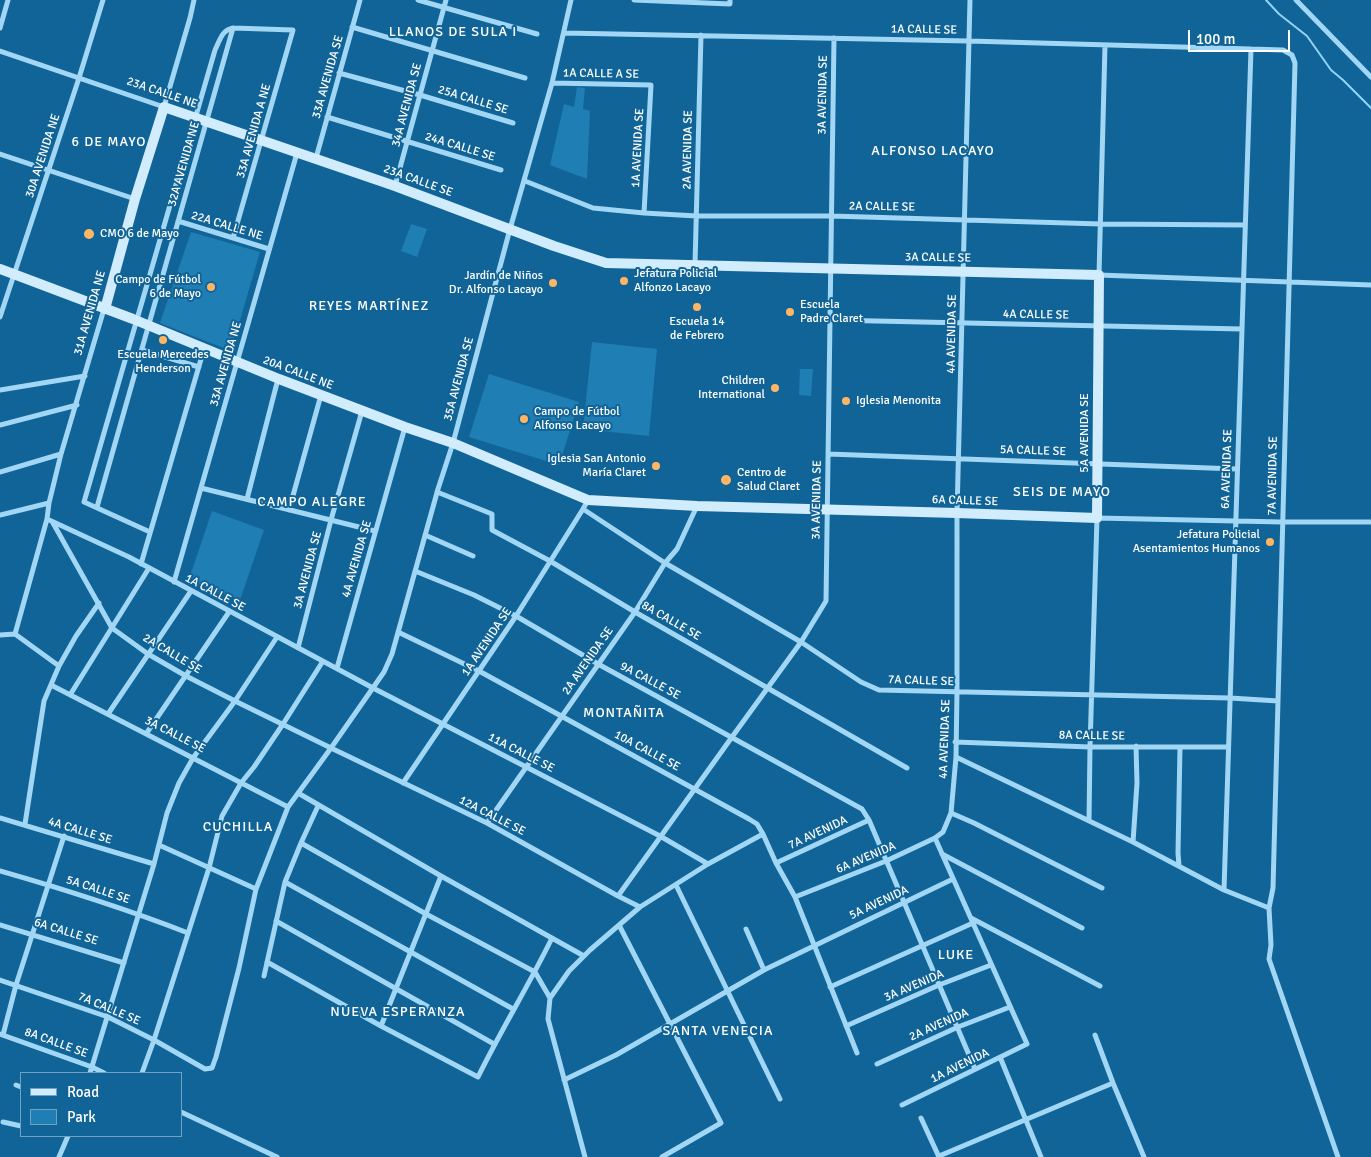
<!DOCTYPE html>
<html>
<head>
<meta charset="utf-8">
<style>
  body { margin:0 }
  #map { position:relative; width:1371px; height:1157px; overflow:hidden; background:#116497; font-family:Signika,sans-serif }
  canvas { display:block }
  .legend { position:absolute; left:20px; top:1072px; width:162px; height:65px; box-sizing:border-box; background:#116497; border:1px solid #70a2c1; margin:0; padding:6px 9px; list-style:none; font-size:15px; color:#fff }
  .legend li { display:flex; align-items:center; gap:10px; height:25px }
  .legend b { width:25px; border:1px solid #70a2c1 }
  .scale { position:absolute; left:1188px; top:30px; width:102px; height:22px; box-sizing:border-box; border:2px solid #fff; border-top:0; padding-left:6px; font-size:15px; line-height:18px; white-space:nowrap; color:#fff; -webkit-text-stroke:4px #116497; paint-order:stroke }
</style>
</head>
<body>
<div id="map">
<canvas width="1371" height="1157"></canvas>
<ul class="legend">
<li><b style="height:6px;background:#d1ecfd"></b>Road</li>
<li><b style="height:14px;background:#1f7eb4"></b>Park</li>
</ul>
<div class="scale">100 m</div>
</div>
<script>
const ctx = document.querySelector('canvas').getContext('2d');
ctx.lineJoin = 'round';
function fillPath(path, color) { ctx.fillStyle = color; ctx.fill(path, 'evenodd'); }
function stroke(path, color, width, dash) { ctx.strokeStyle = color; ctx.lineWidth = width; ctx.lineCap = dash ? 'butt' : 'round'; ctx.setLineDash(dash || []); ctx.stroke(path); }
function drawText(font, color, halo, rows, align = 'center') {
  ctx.font = font + ' Signika,sans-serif'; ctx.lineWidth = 4; ctx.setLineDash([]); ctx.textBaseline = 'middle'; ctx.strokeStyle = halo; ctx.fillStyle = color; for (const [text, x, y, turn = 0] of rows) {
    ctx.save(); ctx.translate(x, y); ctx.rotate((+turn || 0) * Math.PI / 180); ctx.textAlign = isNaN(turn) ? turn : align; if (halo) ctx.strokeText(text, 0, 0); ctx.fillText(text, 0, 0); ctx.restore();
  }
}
const green = new Path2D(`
  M577 87 585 88 583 109 590 111 587 179 550 165 564 104 574 107Z
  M411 224 427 229 417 257 401 251Z
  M191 232 260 252 231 351 160 323Z
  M592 342 657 349 649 436 583 429Z
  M800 369H813L811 396 799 395Z
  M489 374 579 402 559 465 469 437Z
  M212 511 264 530 240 600 188 582Z`);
const stream = new Path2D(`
  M1266 0 1279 14 1307 36 1331 70 1343 80 1371 108`);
const street = new Path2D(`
  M418 0 537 34
  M634 0 730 4V0
  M1296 0 1371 77
  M352 27 525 78
  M0 28 8 0
  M564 33 969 41 1251 49 1283 50 1292 55 1295 63 1273 888 1269 908 1271 945 1269 959 1338 1157
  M1105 45 1099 275 1371 285
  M0 51 164 107 190 18 194 0
  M339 73 420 95 513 123
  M552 83 651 85 644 213
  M327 117 501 170
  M0 154 135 199
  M316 158 360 0
  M525 181 593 208 644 213 697 216H831L1101 224 1245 225
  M395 186 446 0
  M178 221 269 249
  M695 265 701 35
  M0 317 79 78 103 0
  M830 320 1242 329
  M142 350 199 367
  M0 390 85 376
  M0 425 77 405
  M828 454 1237 469
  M0 472 61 454
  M201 488 375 531
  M437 492 492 514V530L550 561 635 612 907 768
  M247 499 278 379
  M97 507 233 28
  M583 509 665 563 801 642 861 682 879 690 1230 698 1278 701
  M289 510 321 395
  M0 515 49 503
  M47 519 129 557 373 688 660 836 708 864
  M53 523 112 628 148 654 186 676 235 701 331 748 487 823 618 896 640 907
  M150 532 84 502 215 50C220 40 222 30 233 28L293 30 233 238
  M425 535 473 556
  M141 564 204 349
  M415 571 474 595 516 616 598 664 862 809 869 820 975 1069
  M174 582 297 153
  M398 632 479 671 749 819 757 824 763 834 776 863 795 897 857 1053
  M15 634 47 519 49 503 61 454 104 309
  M0 635 15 634 59 666
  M298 648 331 520 362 411
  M337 668 405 427
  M51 685 288 807
  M70 695 149 568
  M108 714 191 591
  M146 734 229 612
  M955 742 1090 747H1228
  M956 757 1133 842 1224 890 1269 908
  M403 783 516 616 583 509 588 500
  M298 793 441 876 584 956
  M951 813 974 823 1102 888
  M0 818 154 864
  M1089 821 1090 747 1097 518 1282 522H1371
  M487 823 635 612 665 563 677 549 697 506
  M25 824 44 701 59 666 76 636 99 603
  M1133 842 1137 783 1136 746
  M301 843 426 914 535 972 550 998
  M159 845 256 889
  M942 854 1082 928
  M776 863 869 820
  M1179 866 1178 853 1180 747
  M0 871C63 889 126 909 188 933
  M285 882 513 1009
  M676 885 780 1099
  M1224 890 1251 49
  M618 896 732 737 801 642 826 601 834 38
  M795 897 886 861 935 838 943 832 951 813 956 757 957 692V513L970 0
  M971 918 1100 986
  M276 921 494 1044
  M0 925 124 963
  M619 925 721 1123 662 1157
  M746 929 764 970
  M267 962 381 1026 478 1077C501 1030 529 985 552 938
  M264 976 285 882 301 843 318 806
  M0 980 108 1017 154 1040 205 1069 212 1068 216 1057 239 968 256 889 288 807 331 748 384 672 392 654 438 489 453 443 510 229 552 83 571 0
  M830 987 973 923
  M381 1026 441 876
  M846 1026 939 985 991 965
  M0 1034 92 1067 104 1073
  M3 1035 16 985 64 836
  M1095 1035 1113 1083 1144 1157
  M1000 1057 1041 1157
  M877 1064 958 1027 1010 1007
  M90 1073 154 864 167 813 179 783 193 758 235 701 277 637
  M142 1073 154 1040 209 868 222 816 241 783 254 767 283 724 323 661
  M564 1080 616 1055 764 970 953 879
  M16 1085 21 1087
  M902 1105 1027 1044 935 838
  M181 1112 277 1157
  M921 1118 939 1157
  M3 1122 21 1126
  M939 1156 1113 1083
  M59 1157 68 1136
  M585 1157 548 1019 550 998 569 971 590 950 640 907 708 864 763 834`);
const secondary = new Path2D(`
  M0 269 133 319 279 379 405 427 453 443 588 500 697 506 957 513 1097 518 1099 275 606 263 554 246 395 186 164 107 135 199 105 309`);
const markers = [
  [89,234,6,"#ffb664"],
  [624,281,5,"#ffb664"],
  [553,283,5,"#ffb664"],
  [211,287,5,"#ffb664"],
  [697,307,5,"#ffb664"],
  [790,312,5,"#ffb664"],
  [163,340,5,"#ffb664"],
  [775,388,5,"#ffb664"],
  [846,401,5,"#ffb664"],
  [524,419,5,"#ffb664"],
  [656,466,5,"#ffb664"],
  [726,480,6,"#ffb664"],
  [1270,542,5,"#ffb664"]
];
const streetNames = [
  ["1A CALLE SE",924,30,1],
  ["1A CALLE A SE",601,74,1],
  ["33A AVENIDA SE",328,77,-74],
  ["23A CALLE NE",162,93,19],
  ["3A AVENIDA SE",823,95,-89],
  ["25A CALLE SE",473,100,17],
  ["34A AVENIDA SE",407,105,-75],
  ["33A AVENIDA A NE",254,131,-74],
  ["24A CALLE SE",460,147,17],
  ["1A AVENIDA SE",638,148,-87],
  ["2A AVENIDA SE",688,150,-89],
  ["30A AVENIDA NE",43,156,-72],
  ["32A AVENIDA NE",184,164,-74],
  ["23A CALLE SE",418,181,20],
  ["2A CALLE SE",882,207,1],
  ["22A CALLE NE",227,226,17],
  ["3A CALLE SE",938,258,1],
  ["31A AVENIDA NE",90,313,-74],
  ["4A CALLE SE",1036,315,1],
  ["4A AVENIDA SE",952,334,-89],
  ["33A AVENIDA NE",226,364,-74],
  ["20A CALLE NE",298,373,21],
  ["35A AVENIDA SE",459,379,-75],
  ["5A AVENIDA SE",1085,433,-90],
  ["5A CALLE SE",1033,451,2],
  ["6A AVENIDA SE",1227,469,-88],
  ["7A AVENIDA SE",1273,476,-89],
  ["3A AVENIDA SE",817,500,-89],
  ["6A CALLE SE",965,501,2],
  ["4A AVENIDA SE",357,559,-74],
  ["3A AVENIDA SE",308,570,-75],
  ["1A CALLE SE",215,593,28],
  ["8A CALLE SE",671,621,30],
  ["1A AVENIDA SE",487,642,-56],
  ["2A CALLE SE",172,654,31],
  ["2A AVENIDA SE",588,661,-55],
  ["9A CALLE SE",650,681,28],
  ["7A CALLE SE",921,681,2],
  ["3A CALLE SE",175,735,27],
  ["8A CALLE SE",1092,736,1],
  ["4A AVENIDA SE",945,739,-88],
  ["10A CALLE SE",647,751,28],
  ["11A CALLE SE",521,753,27],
  ["12A CALLE SE",492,816,27],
  ["4A CALLE SE",80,831,17],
  ["7A AVENIDA",818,833,-25],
  ["6A AVENIDA",866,858,-23],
  ["5A CALLE SE",98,890,18],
  ["5A AVENIDA",879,903,-25],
  ["6A CALLE SE",66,932,17],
  ["3A AVENIDA",914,986,-23],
  ["7A CALLE SE",109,1009,23],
  ["2A AVENIDA",939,1025,-24],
  ["8A CALLE SE",56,1043,20],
  ["1A AVENIDA",960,1066,-26]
];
const poiNames = [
  ["CMO 6 de Mayo",100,234],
  ["Jefatura Policial",634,274],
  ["Alfonzo Lacayo",634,288],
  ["Jardín de Niños",543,276,"right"],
  ["Dr. Alfonso Lacayo",543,290,"right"],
  ["Campo de Fútbol",201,280,"right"],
  ["6 de Mayo",201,294,"right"],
  ["Escuela",800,305],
  ["Padre Claret",800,319],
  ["Escuela 14",697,322,"center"],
  ["de Febrero",697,336,"center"],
  ["Escuela Mercedes",163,355,"center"],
  ["Henderson",163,369,"center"],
  ["Children",765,381,"right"],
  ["International",765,395,"right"],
  ["Iglesia Menonita",856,401],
  ["Campo de Fútbol",534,412],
  ["Alfonso Lacayo",534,426],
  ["Iglesia San Antonio",646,459,"right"],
  ["María Claret",646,473,"right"],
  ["Centro de",737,473],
  ["Salud Claret",737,487],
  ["Jefatura Policial",1260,535,"right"],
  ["Asentamientos Humanos",1260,549,"right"]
];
const neighbourhoodNames = [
  ["LLANOS DE SULA I",453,32],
  ["6 DE MAYO",109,142],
  ["ALFONSO LACAYO",933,151],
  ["REYES MARTÍNEZ",369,306],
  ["SEIS DE MAYO",1062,492],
  ["CAMPO ALEGRE",312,502],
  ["MONTAÑITA",624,713],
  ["CUCHILLA",238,827],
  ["LUKE",956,955],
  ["NUEVA ESPERANZA",398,1012],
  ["SANTA VENECIA",718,1031]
];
fillPath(green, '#1f7eb4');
stroke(stream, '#92d4f7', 2);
stroke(street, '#a1d6f4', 5);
stroke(secondary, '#d1ecfd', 10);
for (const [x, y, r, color] of markers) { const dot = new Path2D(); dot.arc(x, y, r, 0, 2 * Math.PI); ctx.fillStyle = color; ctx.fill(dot); stroke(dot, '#116497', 2); }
drawText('12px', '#fff', '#116497', streetNames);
drawText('12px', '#fff', '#116497', poiNames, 'left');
ctx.letterSpacing = '1px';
drawText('14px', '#fff', '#116497', neighbourhoodNames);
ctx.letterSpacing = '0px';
</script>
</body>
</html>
